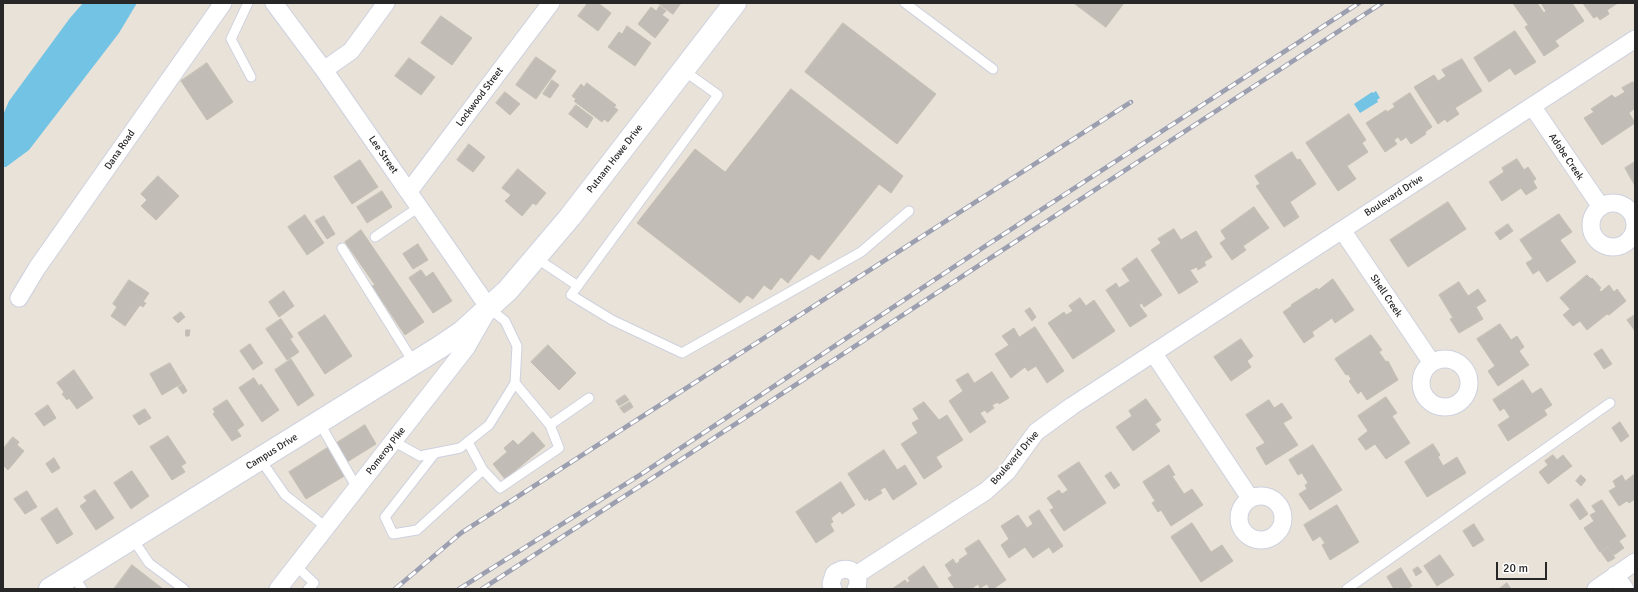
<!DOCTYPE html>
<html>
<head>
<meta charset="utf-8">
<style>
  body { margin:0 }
  #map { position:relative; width:1638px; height:592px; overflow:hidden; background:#e8e2d9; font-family:Signika,sans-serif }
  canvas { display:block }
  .frame { position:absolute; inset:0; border:4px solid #272727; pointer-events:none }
  .scale { position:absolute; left:1496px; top:562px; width:51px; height:18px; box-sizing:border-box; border:2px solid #272727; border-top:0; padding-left:5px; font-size:12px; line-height:14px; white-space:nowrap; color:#272727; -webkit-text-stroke:3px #fff; paint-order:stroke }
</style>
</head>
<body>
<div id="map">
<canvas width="1638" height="592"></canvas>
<div class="frame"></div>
<div class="scale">20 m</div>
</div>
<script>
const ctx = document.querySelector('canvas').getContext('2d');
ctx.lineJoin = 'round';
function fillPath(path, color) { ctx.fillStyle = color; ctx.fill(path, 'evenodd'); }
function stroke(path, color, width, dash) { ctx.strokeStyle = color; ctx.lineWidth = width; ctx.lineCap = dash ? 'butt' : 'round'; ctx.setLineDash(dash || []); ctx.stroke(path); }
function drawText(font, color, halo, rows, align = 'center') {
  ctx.font = font + ' Signika,sans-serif'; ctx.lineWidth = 4; ctx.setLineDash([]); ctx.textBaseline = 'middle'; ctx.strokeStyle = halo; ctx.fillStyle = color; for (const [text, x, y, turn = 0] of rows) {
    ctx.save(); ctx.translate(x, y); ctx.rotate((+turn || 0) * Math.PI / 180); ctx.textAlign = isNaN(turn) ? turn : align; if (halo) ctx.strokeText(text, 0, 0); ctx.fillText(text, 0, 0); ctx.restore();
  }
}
const water = new Path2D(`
  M83 3H137L119 33 29 150 6 167H3V115L9 101 70 18Z
  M1376 91 1380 98 1377 100 1378 102 1360 113 1354 104 1372 92 1373 93Z`);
const building = new Path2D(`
  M588 3H598L611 13 598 31 578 16Z
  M658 3H681L673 14Z
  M1074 3H1124L1106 27Z
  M1513 3H1537L1544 13 1546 11 1541 3H1572L1584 21 1555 41 1559 46 1544 56 1525 27 1528 25Z
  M1583 3H1618L1607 10 1609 14 1600 20 1597 16 1594 18Z
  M660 6 666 11 662 15 669 20 655 38 638 24 651 7 656 11Z
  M441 16 472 38 452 65 421 43Z
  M843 23 936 94 897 144 805 72Z
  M627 26 651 43 635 66 608 47 619 32 622 34Z
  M1515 31 1536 62 1515 75 1510 68 1489 82 1474 58Z
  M536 57 556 71 536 99 516 85Z
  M409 58 435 77 421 95 395 76Z
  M1462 59 1482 91 1455 108 1459 114 1447 122 1445 119 1438 124 1414 87 1434 75 1438 81 1446 76 1442 70Z
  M207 63 233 102 207 120 181 81Z
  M552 80 559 85 550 98 543 94Z
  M1633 82 1635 85V108L1629 113 1635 123 1602 145 1584 118 1594 112 1591 109 1612 95 1615 98 1625 92 1622 88Z
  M587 83 616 105 614 107 618 110 608 122 604 119 602 122 574 101 576 99 572 96 581 84 584 87Z
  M791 89 903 176 891 193 879 184 819 260 811 254 788 283 781 277 771 290 764 285 753 299 747 295 740 303 637 223 695 149 725 172Z
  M505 92 520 104 510 115 496 103Z
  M1410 93 1432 127 1425 132 1426 134 1411 144 1406 137 1401 141 1398 137 1394 140 1397 144 1385 152 1366 123 1386 110 1387 112 1395 107 1393 104Z
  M576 105 593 118 587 128 569 114Z
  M1349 114 1366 140 1362 143 1368 152 1347 166 1356 179 1338 191 1306 143Z
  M469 144 485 157 473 172 457 160Z
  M1292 152 1297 160 1300 159 1316 184 1290 202 1299 217 1284 227 1256 186 1260 184 1255 176Z
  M1517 159 1524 170 1528 167 1536 179 1533 181 1537 188 1526 195 1521 188 1502 201 1489 182 1504 172 1502 168Z
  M360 160 378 187 352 204 334 177Z
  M1635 162V186L1625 168Z
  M518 169 546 193 536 205 533 203 522 216 505 201 511 195 502 188Z
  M158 176 179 196 156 220 141 206 147 200 141 194Z
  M382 191 392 207 367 223 357 207Z
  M1448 202 1466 229 1408 267 1390 240Z
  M1254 207 1269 228 1243 246 1246 250 1232 260 1220 243 1226 239 1221 231Z
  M1559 214 1572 232 1560 240 1576 262 1547 282 1539 270 1533 274 1526 263 1533 259 1520 240Z
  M305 215 324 243 307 255 288 227Z
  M324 216 335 234 327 239 315 221Z
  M1508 224 1513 231 1500 240 1495 233Z
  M1174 229 1181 240 1196 231 1212 257 1204 262 1206 265 1198 270 1197 267 1190 270 1198 282 1179 294 1151 250 1161 243 1158 239Z
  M361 230 424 322 405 335 372 286 375 285 345 242Z
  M418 244 428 260 413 269 403 254Z
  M1137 258 1162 295 1144 307 1142 303 1139 305 1147 316 1130 327 1106 290 1116 283 1119 288 1130 281 1122 269Z
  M421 270 426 277 433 272 452 301 433 313 409 278Z
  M1587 275 1591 279 1592 278 1601 288 1599 289 1601 292 1609 285 1614 292 1617 289 1626 301 1609 315 1607 314 1587 330 1580 321 1573 326 1563 315 1570 309 1560 298Z
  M1333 279 1354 310 1335 323 1332 318 1312 332 1314 336 1304 343 1283 312 1292 306 1291 305 1317 288 1318 290Z
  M129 280 149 293 143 302 146 303 143 307 140 305 125 326 111 316 117 307 113 304Z
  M1459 282 1468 296 1478 289 1486 301 1476 307 1483 319 1459 333 1450 319 1453 318 1439 295Z
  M284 291 294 306 279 317 269 302Z
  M1080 298 1086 306 1094 300 1115 331 1073 359 1048 323 1064 312 1066 315 1073 311 1069 306Z
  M1030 308 1036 317 1032 321 1025 311Z
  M181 312 185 317 178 323 173 318Z
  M325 315 352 356 325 374 298 333Z
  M1635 315V331L1627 320Z
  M281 319 293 337 290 339 299 352 287 360 266 329Z
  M1500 324 1511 340 1517 336 1524 347 1519 351 1529 365 1498 386 1488 371 1495 366 1477 339Z
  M1035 327 1064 371 1047 383 1036 366 1028 371 1025 367 1011 378 995 354 1009 345 1002 336 1014 328 1019 337Z
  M186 330H190L189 336H186Z
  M1371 335 1382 350 1379 352 1386 362 1388 361 1398 380 1367 400 1361 391 1358 394 1349 381 1351 379 1348 374 1346 375 1335 359Z
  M1241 339 1253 356 1247 361 1251 367 1231 381 1214 357Z
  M250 344 263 363 253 370 240 351Z
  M548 345 576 373 559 390 531 362Z
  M1602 349 1612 364 1604 369 1594 354Z
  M291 359 314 395 298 406 275 370Z
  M170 363 182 383 162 395 150 374Z
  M74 370 93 398 77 409 69 398 67 400 62 394 64 392 57 383Z
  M992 372 1009 398 999 404 998 402 992 405 994 408 987 413 985 410 980 413 986 422 970 433 949 401 963 391 956 380 968 373 974 383Z
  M254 378 259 386 261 384 279 410 262 422 239 388Z
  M1523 380 1532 394 1541 388 1552 405 1544 410 1547 415 1508 441 1498 425 1510 417 1504 408 1500 411 1493 400Z
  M183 384 187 391 183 394 178 387Z
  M625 395 629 400 619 406 616 401Z
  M1386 397 1397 413 1392 416 1410 443 1386 459 1375 444 1366 450 1358 439 1368 431 1358 416Z
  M1146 399 1161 420 1155 424 1160 431 1133 451 1116 427 1132 416 1129 411Z
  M227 400 244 425 237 430 241 436 232 441 213 414 215 412 213 409Z
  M1269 400 1274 408 1282 403 1292 418 1283 423 1298 445 1266 465 1256 448 1265 443 1246 415Z
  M630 402 633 407 624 413 620 408Z
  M924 402 939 420 947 415 963 440 936 457 942 467 924 479 901 444 918 433 912 423 919 419 913 409Z
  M48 405 56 418 44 426 35 414Z
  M145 409 151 418 139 425 133 416Z
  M1620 422 1629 436 1621 442 1612 428Z
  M365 425 376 444 347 462 335 444Z
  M533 432 545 446 505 479 493 464 507 452 504 448 513 440 518 445Z
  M168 436 186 463 181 466 185 472 172 480 150 447Z
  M13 437 19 442 17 445 24 451 8 470 3 465V449Z
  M1433 444 1440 455 1438 457 1443 466 1457 457 1466 473 1427 497 1405 462Z
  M1313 445 1342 490 1310 510 1299 494 1307 489 1305 485 1308 483 1302 473 1298 475 1289 460Z
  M329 447 346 475 306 499 289 472Z
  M884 450 897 470 905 465 917 484 893 500 885 487 880 490 882 493 869 501 868 498 865 500 848 474Z
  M1553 455 1557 460 1563 455 1572 466 1548 484 1539 472 1548 465 1545 461Z
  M54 458 60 468 52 473 46 464Z
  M1079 462 1106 503 1064 531 1050 510 1054 508 1047 498 1059 490 1062 494 1068 490 1058 476Z
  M1169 465 1175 475 1172 476 1184 494 1192 489 1203 505 1171 526 1161 510 1158 512 1152 503 1155 501 1143 482Z
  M132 471 149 496 131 509 114 483Z
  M1111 472 1120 485 1114 489 1105 476Z
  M1635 474V499L1629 503 1627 501 1619 506 1609 491 1616 487 1613 481 1622 475 1625 481Z
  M1581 475 1586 480 1581 486 1576 481Z
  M841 482 855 505 842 514 840 511 831 518 833 522 830 524 834 531 816 543 796 512Z
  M95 490 114 518 96 530 80 506 87 501 84 497Z
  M27 491 37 507 25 514 14 499Z
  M1578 499 1588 514 1580 520 1570 505Z
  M1602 500 1626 536 1619 541 1624 548 1614 555 1608 546 1600 552 1584 528 1594 521 1590 515 1596 512 1592 506Z
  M1337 505 1359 542 1330 560 1322 545 1325 543 1320 536 1313 541 1304 525Z
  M57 508 73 534 57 544 41 519Z
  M1039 510 1063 546 1053 553 1049 547 1033 558 1025 547 1009 558 1001 545 1009 539 1001 526 1018 515 1027 528 1033 524 1029 517Z
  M1192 523 1211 552 1222 545 1233 561 1201 582 1171 537Z
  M1474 524 1484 540 1473 547 1463 531Z
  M979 540 1006 580 993 589H990L987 584 980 588 978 584 971 589H955L948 578 952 576 945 565 953 559 956 564 960 561 959 560 968 554 965 549Z
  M1608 547 1615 558 1608 562 1601 552Z
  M1440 555 1454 575 1437 586 1424 566Z
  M132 565 163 589H114Z
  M924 566 939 589H892L905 580 907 583 910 581 908 578Z
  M1418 567 1422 572 1416 576 1413 570Z
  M1401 568 1412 586 1407 589H1394L1387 577Z
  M1507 583 1511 589H1499Z`);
const service = new Path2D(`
  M248 3 231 39 251 77
  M905 3 993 69
  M683 70 718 95 571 295 612 320 682 353 861 252 909 211
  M375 237 419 207
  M342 248 414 363
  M536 258 578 286
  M515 383 550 425 589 398
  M319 422 357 488
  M393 441 420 456 460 448 489 425 515 383 517 346 505 321 489 308
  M435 453 385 517 393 534 417 530 483 470 468 442
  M260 459 285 495 326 527
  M483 470 500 488 559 448 550 425
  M132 538 149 563 184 589
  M296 566 314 583 308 589
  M73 575 82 589
  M1347 589 1610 403`);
const minor = new Path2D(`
  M274 3 324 70 489 308 466 348 278 589
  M324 70 351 51 386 3
  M1532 106 1601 207
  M407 190 413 186 551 3
  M1591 225a22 22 0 1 1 44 0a22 22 0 1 1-44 0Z
  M1342 230 1432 363
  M19 298 37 268 223 3
  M1154 354 1250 498
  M1421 383a24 24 0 1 1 48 0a24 24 0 1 1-48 0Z
  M1239 518a22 22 0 1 1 44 0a22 22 0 1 1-44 0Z
  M856 575 986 491 1007 472 1036 432 1072 406 1635 39
  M1615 575 1625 589
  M833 589 831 584 834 574C846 563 864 573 856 589
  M1596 589 1635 562`);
const tertiary = new Path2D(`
  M50 589 440 347 462 332 508 290 570 217 735 3`);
const rail = new Path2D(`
  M395 589 461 533 1131 102
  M459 589 643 473 987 245 1359 3
  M482 589 1382 3`);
const streetNames = [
  ["Lockwood Street",480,97,-53],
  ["Dana Road",120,150,-56],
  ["Lee Street",383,155,55],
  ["Adobe Creek",1566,157,56],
  ["Putnam Howe Drive",615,159,-52],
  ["Boulevard Drive",1394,196,-33],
  ["Shell Creek",1386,296,56],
  ["Pomeroy Pike",386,451,-52],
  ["Campus Drive",272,452,-32],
  ["Boulevard Drive",1015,458,-49]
];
fillPath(water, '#72c3e4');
fillPath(building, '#c1bcb5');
stroke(building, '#c3beb3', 1);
stroke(service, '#ced1df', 11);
stroke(minor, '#ced1df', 19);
stroke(tertiary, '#ced1df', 24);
stroke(service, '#fff', 9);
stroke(minor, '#fff', 17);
stroke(tertiary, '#fff', 22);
stroke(rail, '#9c9fb0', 4.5);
stroke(rail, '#fff', 3, [9]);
drawText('10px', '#272727', '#fff', streetNames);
</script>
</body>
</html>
